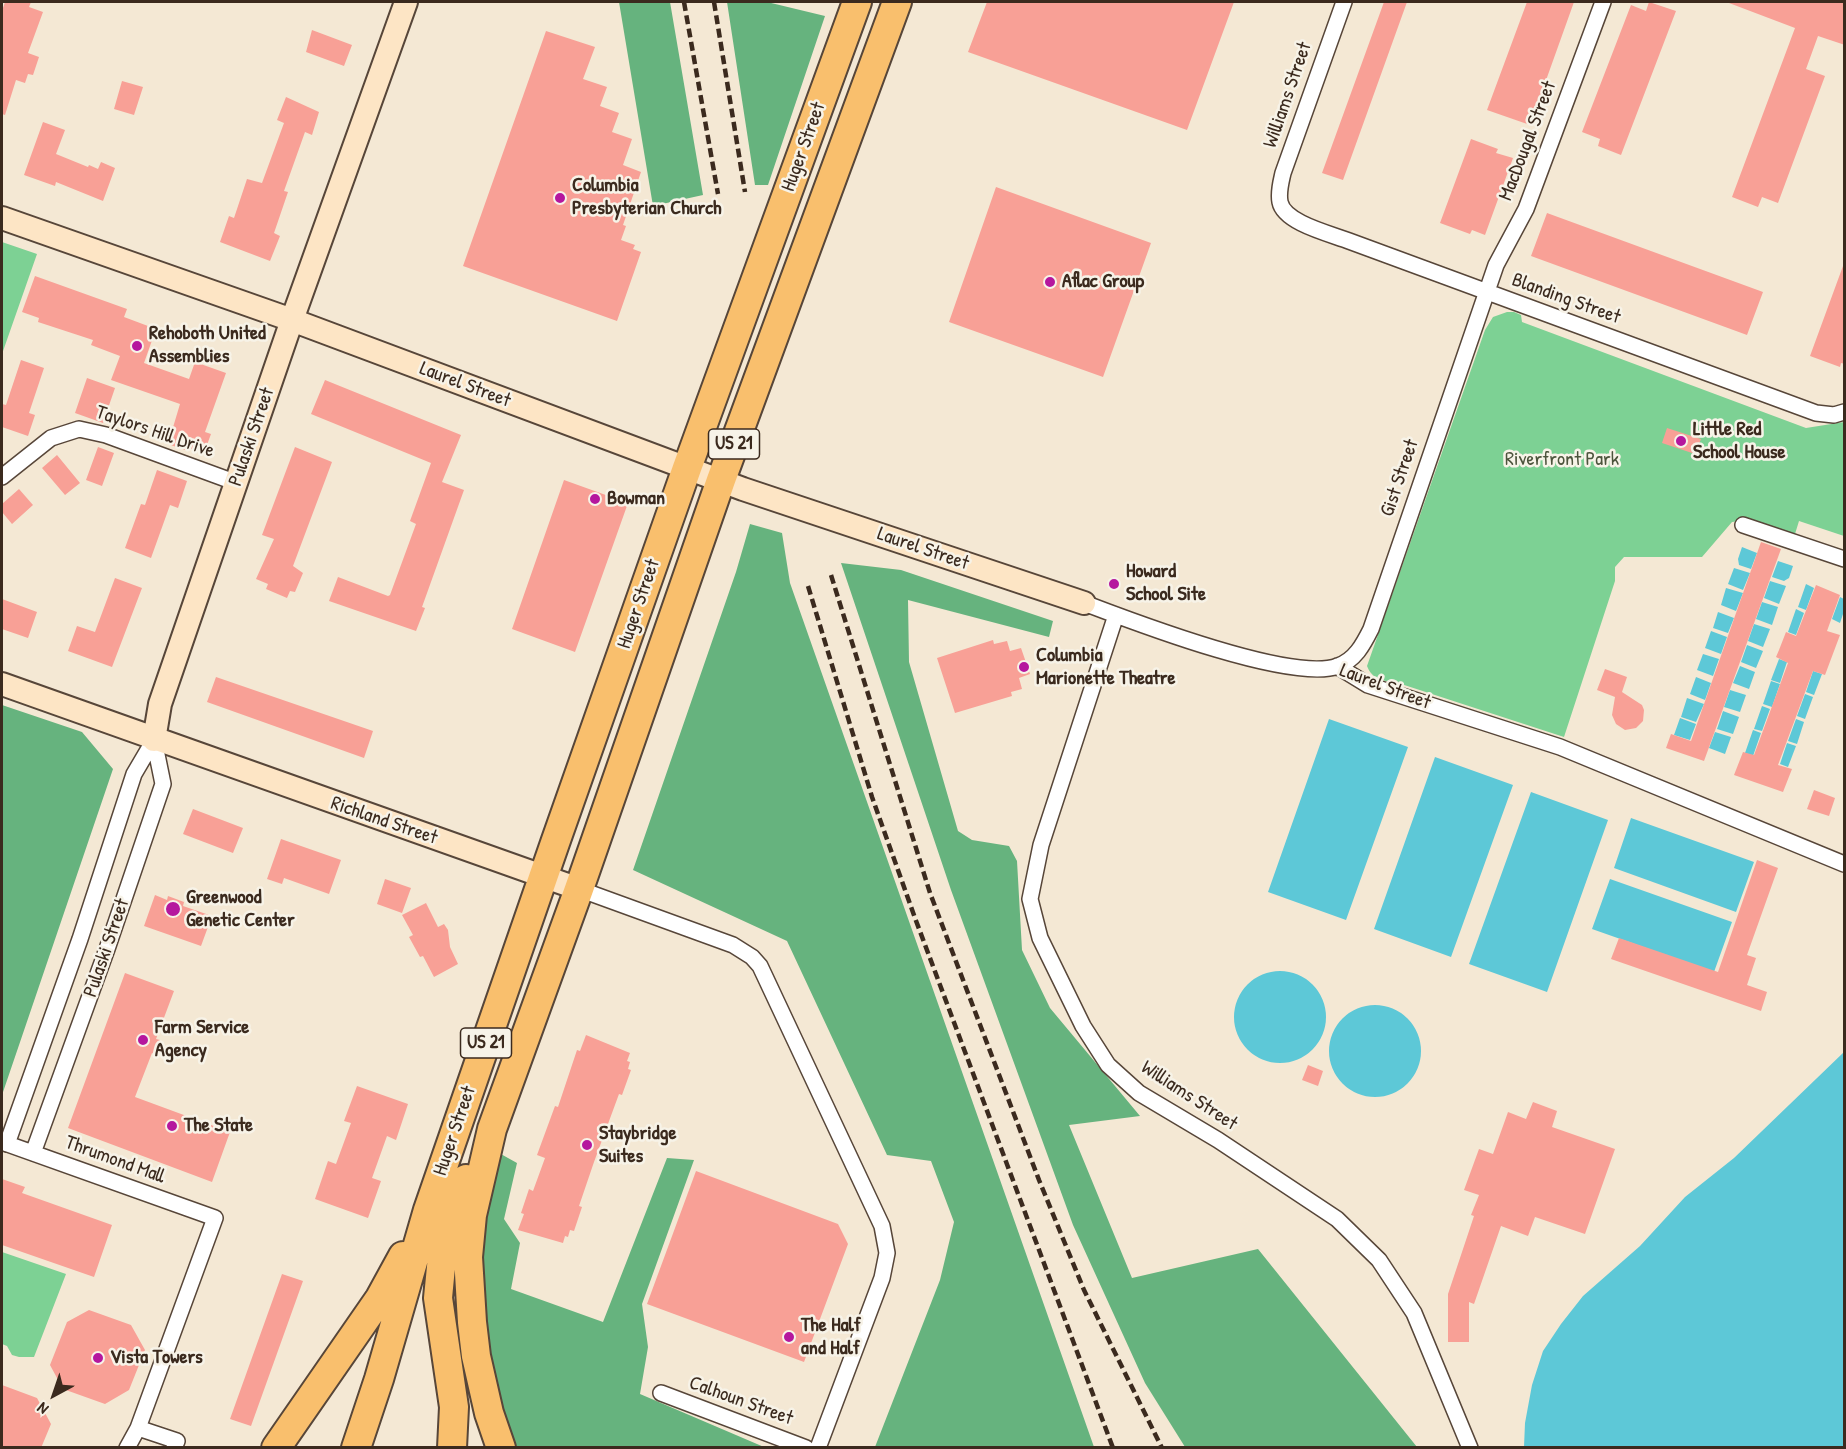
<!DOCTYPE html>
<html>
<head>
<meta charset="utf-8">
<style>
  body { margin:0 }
  #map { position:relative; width:1846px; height:1449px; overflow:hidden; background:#f4e8d4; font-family:"Patrick Hand",sans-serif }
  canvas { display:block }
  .frame { position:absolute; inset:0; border:3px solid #3b2a1e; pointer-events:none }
  .north { position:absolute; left:24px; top:1365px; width:60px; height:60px; -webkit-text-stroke:4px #f7f3e8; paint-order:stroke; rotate:220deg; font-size:16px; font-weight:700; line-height:24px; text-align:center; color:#3b2a1e }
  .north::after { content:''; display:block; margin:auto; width:21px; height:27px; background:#3b2a1e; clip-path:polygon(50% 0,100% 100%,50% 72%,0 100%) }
</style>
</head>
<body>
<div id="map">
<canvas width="1846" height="1449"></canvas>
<div class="frame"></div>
<div class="north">N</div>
</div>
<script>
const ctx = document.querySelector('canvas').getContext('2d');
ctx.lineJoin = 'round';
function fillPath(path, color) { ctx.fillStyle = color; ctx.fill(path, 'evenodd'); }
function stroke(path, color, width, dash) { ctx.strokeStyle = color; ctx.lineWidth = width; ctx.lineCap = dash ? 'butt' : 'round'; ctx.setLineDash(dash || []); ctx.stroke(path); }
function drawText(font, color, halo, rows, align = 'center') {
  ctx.font = font + ' "Patrick Hand",sans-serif'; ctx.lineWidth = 5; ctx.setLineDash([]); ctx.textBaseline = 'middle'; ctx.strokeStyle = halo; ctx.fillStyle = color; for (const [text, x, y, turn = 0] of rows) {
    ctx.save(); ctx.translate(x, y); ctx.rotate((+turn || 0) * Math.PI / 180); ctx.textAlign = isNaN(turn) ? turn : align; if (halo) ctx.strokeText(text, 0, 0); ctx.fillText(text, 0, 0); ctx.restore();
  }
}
const green = new Path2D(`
  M2 242 37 254 2 354Z
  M1507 312H1514L1521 315 1522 322 1806 428 1844 422V536L1799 521 1795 534 1749 520 1732 522 1702 557H1624L1615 567V581L1564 737 1395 682C1382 681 1372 679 1367 666L1485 330 1493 317Z
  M2 1252 66 1274 34 1357H19L12 1355 7 1346 2 1344Z`);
const forest = new Path2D(`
  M619 2H670L703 195 653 206Z
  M727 2H767L825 16 768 185H755Z
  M750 524 782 533 790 583 1094 1447H875L940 1280 954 1222 931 1161 887 1155 787 941 633 870 736 572Z
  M841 563 901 570 1053 621 1049 637 908 600 909 662 958 831 972 840 1009 846 1017 861 1022 950 1050 1008 1140 1116 1069 1125 1132 1278 1258 1249 1417 1447H1185L1145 1383 1073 1225 951 890Z
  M2 705 82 732 113 769 2 1095Z
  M499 1153 517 1163 504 1219 520 1243 511 1289 603 1322 667 1158 694 1160 642 1304 648 1347 640 1394 764 1447H514L488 1368 477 1248Z`);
const water = new Path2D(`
  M1742 547 1757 553 1751 569 1739 565 1738 559Z
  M1778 561 1793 566 1789 578 1784 581 1772 577Z
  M1734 568 1750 573 1743 590 1728 584Z
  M1770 581 1786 586 1779 604 1764 598Z
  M1806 584 1814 588 1806 610 1798 607Z
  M1726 588 1743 593 1736 611 1721 605Z
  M1840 597 1844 599V611L1840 623 1832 619Z
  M1762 602 1778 607 1772 625 1756 619Z
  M1796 609 1804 613 1796 635 1788 632Z
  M1718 612 1734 618 1728 633 1713 628Z
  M1754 624 1770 629 1763 647 1748 641Z
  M1711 631 1727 637 1721 654 1705 648Z
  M1747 645 1763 651 1756 668 1741 662Z
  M1703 654 1719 659 1713 676 1697 670Z
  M1779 659 1787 662 1780 683 1771 680Z
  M1740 666 1755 672 1749 689 1733 683Z
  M1813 671 1822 674 1814 695 1806 692Z
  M1696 677 1711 683 1705 700 1690 694Z
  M1771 681 1780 684 1772 707 1763 704Z
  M1730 690 1746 695 1740 712 1724 707Z
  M1805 694 1813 697 1805 719 1797 716Z
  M1687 698 1704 704 1696 722 1681 717Z
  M1762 706 1770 709 1762 731 1754 729Z
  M1723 711 1739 717 1733 734 1717 729Z
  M1680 718 1696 724 1690 740 1674 735Z
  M1329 719 1408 747 1346 920 1268 892Z
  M1796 719 1804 722 1797 744 1788 741Z
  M1753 730 1761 733 1753 756 1745 753Z
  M1715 732 1731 737 1725 754 1709 748Z
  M1787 743 1796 746 1788 767 1780 764Z
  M1435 757 1513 785 1451 957 1374 929Z
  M1531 792 1608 820 1547 992 1469 964Z
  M1631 818 1754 862 1736 912 1614 868Z
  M1610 879 1732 922 1714 972 1592 929Z
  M1234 1017a46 46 0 1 1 92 0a46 46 0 1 1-92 0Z
  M1329 1051a46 46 0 1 1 92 0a46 46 0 1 1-92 0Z
  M1844 1052V1447H1524L1525 1423 1532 1385 1543 1351 1561 1324 1583 1296 1640 1246 1685 1197 1734 1158Z`);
const building = new Path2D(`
  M5 2H31L29 7 43 12 28 53 39 57 33 75 28 74 25 83 16 80 5 115 2 114V11Z
  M987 2H1234L1187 130 968 52Z
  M1384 2H1407L1343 180 1322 173Z
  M1527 2H1574L1530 125 1487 110Z
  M1649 2 1676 11 1621 155 1598 146 1600 139 1582 132 1631 5 1646 11Z
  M1729 2H1845V45L1818 36 1806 69 1825 76 1778 203 1762 197 1758 207 1732 197 1795 28 1729 3Z
  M312 30 352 45 344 66 306 52Z
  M546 31 595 47 583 79 607 87 600 106 619 113 612 132 632 139 623 165 641 172 623 225 626 226 621 240 635 245 633 249 641 252 617 321 463 266Z
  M122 81 143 87 134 115 114 109Z
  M286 97 319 112 312 135 305 132 284 191 288 192 274 233 280 236 270 261 220 242 229 216 234 218 247 179 262 183 284 123 277 120Z
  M43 122 65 130 56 154 88 167 89 165 98 169 101 162 115 168 103 201 56 182 55 186 24 175Z
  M1471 139 1498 149 1496 153 1513 158 1485 235 1472 230 1470 234 1440 223Z
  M996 187 1151 243 1103 377 949 322Z
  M1547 213 1763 292 1747 335 1531 256Z
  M1843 266H1845V364L1841 363 1840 367 1810 356Z
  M35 276 127 309 124 317 156 329 144 363 189 379 195 362 226 373 205 432 211 434 204 453 186 447 185 450 168 444 180 404 111 380 120 356 91 345 93 340 38 322 39 318 22 312Z
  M21 360 44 368 29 413 35 415 28 436 2 427V404L6 405Z
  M87 378 115 388 103 423 75 413Z
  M325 380 461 435 442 482 464 490 422 607 425 608 416 631 329 601 338 577 388 596 390 595 416 524 410 521 431 463 311 414Z
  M1667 428 1701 439 1695 454 1662 443Z
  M98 447 114 453 102 486 86 480Z
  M295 447 332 462 293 566 303 573 295 592 290 591 287 598 266 589 268 584 256 579 274 539 262 535Z
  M57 455 80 483 65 495 42 468Z
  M157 470 187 481 178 508 170 505 151 558 125 548 141 504 145 505Z
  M564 480 628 503 575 652 512 629Z
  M19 489 33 505 12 524 2 512V504Z
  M1761 542 1781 549 1704 761 1666 748 1671 734 1691 741Z
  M115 578 142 588 112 667 68 651 77 626 95 632Z
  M1816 585 1840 595 1827 631 1840 635 1825 675 1813 671 1778 765 1792 769 1783 792 1734 775 1743 752 1754 755 1788 663 1776 657 1779 650 1786 632 1796 636Z
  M2 599 37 612 28 638 2 629Z
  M993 640 994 644 1007 641 1010 651 1021 648 1030 674 1019 678 1022 689 1011 692 1012 696 955 713 937 658Z
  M1605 669 1627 677 1622 692 1642 705 1644 710 1643 721 1636 728 1625 730 1616 724 1612 715 1615 697 1597 690Z
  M216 677 373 731 364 758 207 702Z
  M1814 790 1835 798 1829 816 1807 809Z
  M193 809 243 828 233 853 183 834Z
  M281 839 341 860 329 894 284 878 282 884 267 879Z
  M1757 860 1778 868 1747 955 1756 958 1747 985 1767 992 1761 1011 1611 959 1619 938 1718 972Z
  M385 879 411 888 402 913 377 904Z
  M155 895 167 900 168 896 184 902 183 906 212 916 201 946 144 926Z
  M426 903 438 927 444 924 448 930 450 947 458 964 434 977 423 956 420 957 409 937 413 935 402 915Z
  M125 973 174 991 156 1039 160 1040 154 1054 152 1053 135 1097 230 1132 212 1182 68 1128Z
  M586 1035 630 1053 627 1061 630 1062 628 1069 631 1070 622 1095 619 1094 594 1162 579 1206 582 1207 574 1231 570 1230 568 1237 565 1236 563 1243 518 1230 524 1214 521 1213 529 1189 533 1191 545 1158 537 1155 555 1106 558 1107 577 1050 580 1051Z
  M1308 1065 1323 1071 1318 1086 1302 1080Z
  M357 1086 408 1104 396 1140 387 1136 372 1178 381 1181 368 1218 315 1199 328 1161 336 1164 351 1123 344 1121Z
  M1533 1102 1557 1111 1552 1127 1615 1149 1585 1234 1535 1217 1528 1236 1501 1226 1474 1304 1469 1302V1342H1448V1294L1474 1216 1471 1215 1479 1195 1464 1190 1479 1149 1493 1154 1508 1112 1526 1119Z
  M696 1171 838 1224 848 1244 804 1362 647 1304Z
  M2 1179 25 1187 22 1193 112 1225 94 1277 2 1245Z
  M282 1274 303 1281 251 1426 230 1419Z
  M89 1310 131 1325 145 1350 129 1390 105 1404 63 1389 50 1365 67 1322Z
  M2 1385 37 1398 51 1424 41 1448H2Z`);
const street = new Path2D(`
  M1344 2 1283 173C1281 182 1278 192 1280 202 1284 223 1331 234 1349 241L1816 413 1834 415 1844 412
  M2 477 51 438 79 429 106 435 237 483
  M1743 525 1844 559
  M1084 603C1134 622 1292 683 1338 666 1355 660 1363 645 1371 629L1496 265 1526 209 1603 2
  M1116 615 1041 845 1030 899 1040 938 1083 1026 1108 1065 1139 1093 1218 1140 1337 1219 1379 1260 1414 1313 1470 1448
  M1337 666 1368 685 1560 747 1844 864
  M579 889 733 945 752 957 760 966 882 1226 887 1253 882 1278 818 1448
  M2 1142 215 1218 138 1428 127 1448
  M7 1144 80 939 134 774 154 740
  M33 1153 107 949 163 784 154 740
  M661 1393 806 1448
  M138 1428 177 1441 174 1448`);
const secondary = new Path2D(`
  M2 218 292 320 743 489 1084 603
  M2 684 579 889
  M154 740 160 704 292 320 406 2`);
const highway = new Path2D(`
  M276 1448 380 1298 403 1256
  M356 1448 379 1379 428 1210 555 843 687 468 857 2
  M452 1448 454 1407 438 1298 443 1246 450 1219 466 1179
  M501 1448 489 1413 476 1356 472 1322 468 1257 472 1215 492 1129 579 889 721 480 897 2`);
const rail = new Path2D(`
  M684 2 718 194
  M714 2 745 192
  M831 575 930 893 1039 1180 1084 1290 1162 1448
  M808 586 872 797 915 918 1113 1448`);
const markers = [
  [560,198,6,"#b5179e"],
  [1050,282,6,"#b5179e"],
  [137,346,6,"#b5179e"],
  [1681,441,6,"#b5179e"],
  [595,499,6,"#b5179e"],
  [1114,584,6,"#b5179e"],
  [1024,667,6,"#b5179e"],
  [173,909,8,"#b5179e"],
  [143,1040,6,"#b5179e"],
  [172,1126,6,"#b5179e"],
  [587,1145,6,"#b5179e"],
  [789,1337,6,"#b5179e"],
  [98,1358,6,"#b5179e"]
];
const shields = [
  [734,444,51],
  [486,1043,51]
];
const shieldNames = [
  ["US 21",734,444],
  ["US 21",486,1043]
];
const streetNames = [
  ["Williams Street",1288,95,-71],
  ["MacDougal Street",1528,141,-69],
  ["Huger Street",804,147,-70],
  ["Blanding Street",1566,299,20],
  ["Laurel Street",465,385,21],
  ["Taylors Hill Drive",155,432,19],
  ["Pulaski Street",252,437,-71],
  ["Gist Street",1400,478,-71],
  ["Laurel Street",923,549,19],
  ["Huger Street",639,604,-71],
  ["Laurel Street",1385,687,21],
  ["Richland Street",384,821,19],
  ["Pulaski Street",107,948,-71],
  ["Williams Street",1189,1096,33],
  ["Huger Street",455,1131,-71],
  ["Thrumond Mall",115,1160,20],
  ["Calhoun Street",741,1401,20]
];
const poiNames = [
  ["Columbia",572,186],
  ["Presbyterian Church",572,209],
  ["Aflac Group",1062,282],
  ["Rehoboth United",149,334],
  ["Assemblies",149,357],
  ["Little Red",1693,430],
  ["School House",1693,453],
  ["Bowman",607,499],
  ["Howard",1126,572],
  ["School Site",1126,595],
  ["Columbia",1036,656],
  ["Marionette Theatre",1036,679],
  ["Greenwood",186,898],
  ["Genetic Center",186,921],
  ["Farm Service",155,1028],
  ["Agency",155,1051],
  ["The State",184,1126],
  ["Staybridge",599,1134],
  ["Suites",599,1157],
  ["The Half",801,1326],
  ["and Half",801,1349],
  ["Vista Towers",110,1358]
];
const parkNames = [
  ["Riverfront Park",1562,460]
];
fillPath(green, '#7dd194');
fillPath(forest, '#66b37e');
fillPath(water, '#5dc8d7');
fillPath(building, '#f8a096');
stroke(street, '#574639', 18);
stroke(secondary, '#574639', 26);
stroke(highway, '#574639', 32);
stroke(street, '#fff', 15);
stroke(secondary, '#fde5c5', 22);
stroke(highway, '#f9bf6d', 28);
stroke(rail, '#3b2a1e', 4.5, [9, 4.5]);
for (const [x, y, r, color] of markers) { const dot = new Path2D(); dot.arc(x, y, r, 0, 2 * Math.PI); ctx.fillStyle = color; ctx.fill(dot); stroke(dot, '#f7f3e8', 2); }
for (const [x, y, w] of shields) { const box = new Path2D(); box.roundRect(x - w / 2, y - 15, w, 30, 4.5); ctx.fillStyle = '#f7f3e8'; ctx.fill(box); stroke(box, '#3b2a1e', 1.5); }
drawText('bold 18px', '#3b2a1e', null, shieldNames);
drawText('20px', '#3b2a1e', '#f7f3e8', streetNames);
drawText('bold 20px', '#3b2a1e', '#f7f3e8', poiNames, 'left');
drawText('20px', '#4c543c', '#f7f3e8', parkNames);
</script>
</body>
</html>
